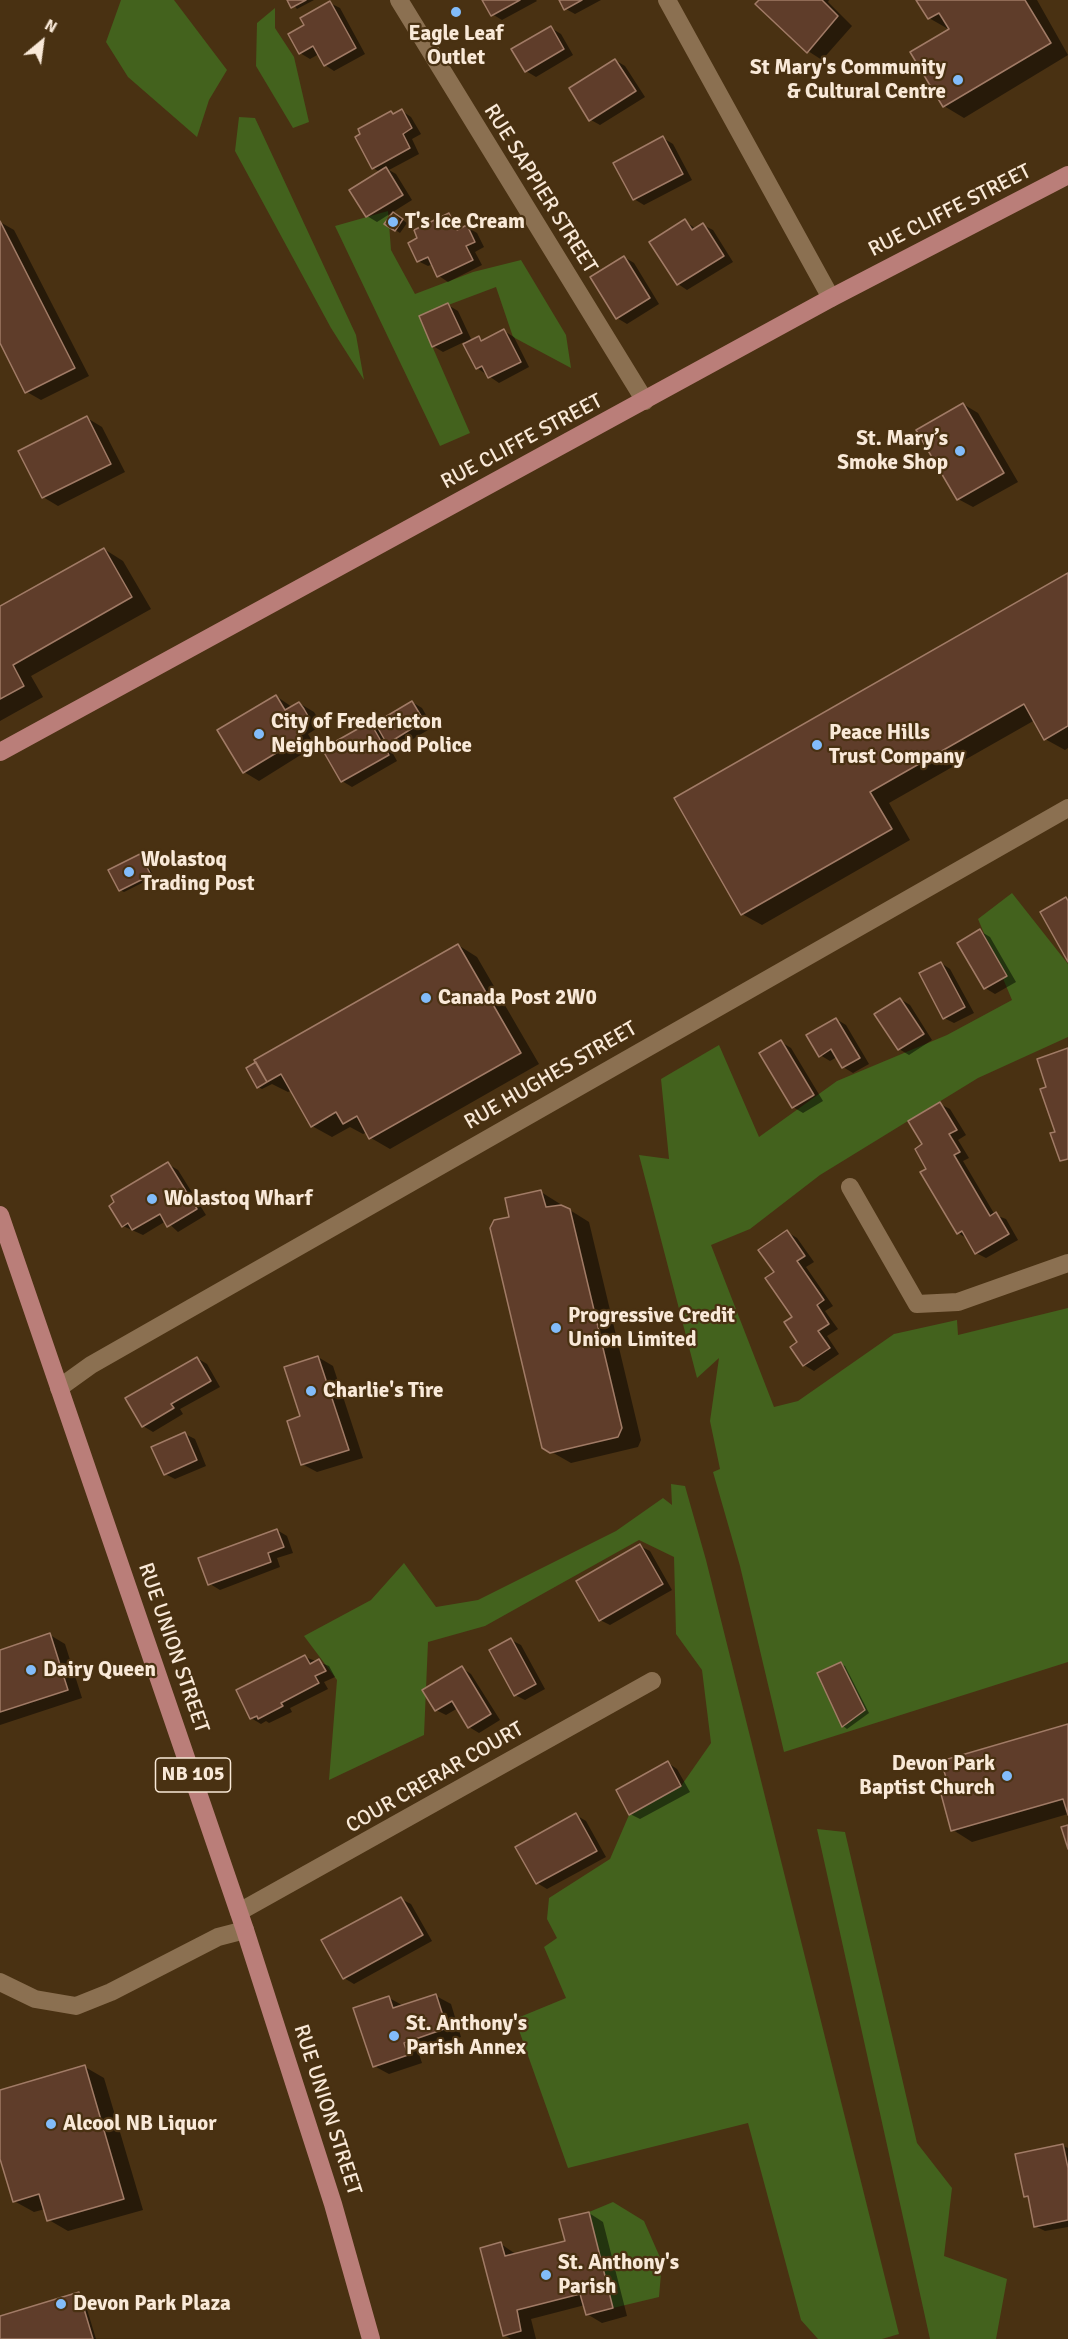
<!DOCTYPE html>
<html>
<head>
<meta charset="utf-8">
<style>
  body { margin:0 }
  #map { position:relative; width:1068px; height:2339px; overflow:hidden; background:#493112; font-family:Signika,sans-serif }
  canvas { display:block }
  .north { position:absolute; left:12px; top:12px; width:60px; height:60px; -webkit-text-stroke:4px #493112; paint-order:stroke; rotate:29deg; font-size:16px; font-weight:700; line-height:24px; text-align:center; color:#f9e9d8 }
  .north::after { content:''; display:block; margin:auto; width:21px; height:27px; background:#f9e9d8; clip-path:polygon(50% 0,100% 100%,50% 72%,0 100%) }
</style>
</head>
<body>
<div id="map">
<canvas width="1068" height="2339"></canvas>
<div class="north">N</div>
</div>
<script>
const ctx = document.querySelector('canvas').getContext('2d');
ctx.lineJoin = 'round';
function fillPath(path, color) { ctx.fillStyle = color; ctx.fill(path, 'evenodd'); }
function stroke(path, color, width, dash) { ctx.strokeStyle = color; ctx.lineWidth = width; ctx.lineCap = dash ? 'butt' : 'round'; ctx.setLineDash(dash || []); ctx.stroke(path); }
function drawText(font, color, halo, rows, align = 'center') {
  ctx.font = font + ' Signika,sans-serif'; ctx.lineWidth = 4.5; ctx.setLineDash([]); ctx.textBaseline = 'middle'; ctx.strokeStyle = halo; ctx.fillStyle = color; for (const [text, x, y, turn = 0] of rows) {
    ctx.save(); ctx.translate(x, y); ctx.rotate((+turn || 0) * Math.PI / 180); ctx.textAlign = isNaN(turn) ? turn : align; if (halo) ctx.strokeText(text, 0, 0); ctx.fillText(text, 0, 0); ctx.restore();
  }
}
const green = new Path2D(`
  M121 0H174L227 70 209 100 197 137 128 77 106 42Z
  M275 8V28L294 57 309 122 293 128 256 66 257 23Z
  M239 117 255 118 356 335 364 380 331 328 235 151Z
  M388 211 391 250 415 294 473 272 521 260 566 335 571 368 513 337 496 287 419 316 470 433 440 446 335 226Z
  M1012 893 1068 964V1037L978 1078 820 1175 750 1229 711 1245 774 1407 798 1401 894 1334 957 1320 958 1335 1068 1308V1662L784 1752 740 1566 713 1472 720 1469 710 1421 719 1358 697 1378 639 1155 669 1159 661 1079 719 1045 759 1137 837 1081 947 1035 1012 1000 978 919Z
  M671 1484 685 1486 706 1560 899 2334 882 2339H818L801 2320 748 2123 568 2168 515 2019 566 1998 544 1947 557 1938 547 1919 549 1898 610 1859 629 1815 681 1786 711 1743 702 1670 676 1634 674 1557 639 1540 485 1626 428 1642 424 1735 329 1780 337 1680 304 1636 371 1600 404 1563 436 1607 478 1600 616 1531 663 1498 672 1505Z
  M817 1829 845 1832 917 2143 952 2188 944 2256 1007 2279 996 2339H930Z
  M613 2202 644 2221 662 2262 659 2297 613 2308 589 2212Z`);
const shadow = new Path2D(`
  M289 0H314L297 9Z
  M484 0H536L537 1 502 20 492 14Z
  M561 0H601L575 14 566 9Z
  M761 0H829L828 2 852 26 822 60 808 51Z
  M918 0H1037L1068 55 964 118 944 106 912 53 950 30 929 18Z
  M330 3 340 8 365 54 334 71 325 65 319 54 310 59 300 53 306 26Z
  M551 28 561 34 573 55 536 77 526 71Z
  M615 60 625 66 645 97 600 125 591 120Z
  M402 111 411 117 421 134 412 139 419 154 389 170 396 174 412 200 377 222 367 216 380 172 373 168 394 115Z
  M663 138 673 144 692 180 644 205 634 199Z
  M449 215 459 221 463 229 467 227 477 233 484 247 475 252 482 265 448 282 439 276 433 264 428 266 418 261Z
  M397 216 407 223 400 233 386 224Z
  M685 221 696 229 703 225 713 230 733 262 687 290 678 284Z
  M0 222 14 230 89 376 41 400 27 392 0 340Z
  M624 257 634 263 659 304 627 324 617 318Z
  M448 305 458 311 472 341 479 338 484 341 504 331 514 337 529 367 499 383 477 368 464 342 443 352 433 346Z
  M963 404 978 413 1018 482 973 507 958 499Z
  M87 418 102 427 125 472 58 506 43 497Z
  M104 549 123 561 151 609 31 676 43 697 0 721V608Z
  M1068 574V748L1065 750 1045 739 1035 720 889 803 910 840 762 925 742 914Z
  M276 696 292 707 299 703 314 712 322 725 308 734 315 746 259 781 244 772Z
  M412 702 422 708 433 727 398 748 386 741 397 761 352 787 342 781 370 724 381 730Z
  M140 856 144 858 154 877 124 892 120 890Z
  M980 931 990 937 1016 982 995 994 985 988Z
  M458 945 477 957 539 1064 390 1149 371 1138 367 1132 363 1134 350 1127 332 1137 312 1126 292 1090 288 1092 272 1084 262 1089 258 1087Z
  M941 963 950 969 974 1013 954 1023 944 1018Z
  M900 999 910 1005 932 1040 909 1055 899 1049Z
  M836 1019 846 1025 869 1064 853 1073 843 1067 837 1057 830 1061 820 1055Z
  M781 1042 791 1048 823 1101 803 1113 793 1107Z
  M940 1104 950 1109 966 1135 958 1140 969 1158 963 1161 995 1215 1006 1219 1018 1240 986 1258 976 1253 968 1239 958 1233 928 1169 924 1145Z
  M168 1164 178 1170 206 1215 178 1232 166 1221 143 1235 123 1226Z
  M541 1192 589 1222 641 1440 638 1447 571 1463 543 1447 511 1218Z
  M787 1232 797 1238 814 1262 806 1267 833 1306 825 1311 838 1329 827 1336 839 1354 814 1371 804 1365 794 1317 776 1273Z
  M318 1357 333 1366 363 1458 317 1472 302 1464Z
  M197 1358 207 1364 220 1387 180 1409 183 1414 153 1432 143 1426Z
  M185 1434 195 1439 206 1466 175 1479 165 1474Z
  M277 1530 287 1536 293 1553 277 1558 280 1567 220 1590 210 1584Z
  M640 1546 650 1551 672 1590 610 1625 600 1620Z
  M50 1635 65 1644 82 1698 0 1725V1651Z
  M511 1640 521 1645 545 1689 525 1700 515 1695Z
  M305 1657 329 1666 335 1677 324 1682 328 1689 290 1708 292 1712 269 1723 266 1721 261 1724 251 1718Z
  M841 1664 845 1666 869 1713 847 1729 843 1726Z
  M462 1668 471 1674 500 1720 479 1733 469 1727 458 1708 446 1715 436 1710Z
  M1068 1726V1814L972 1842 953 1830 951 1792Z
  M668 1763 677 1769 690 1792 640 1819 630 1814Z
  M576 1815 586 1821 606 1857 547 1889 537 1883Z
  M401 1899 411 1904 432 1941 354 1984 344 1978Z
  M436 1996 451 2004 461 2037 418 2051 422 2063 389 2074 374 2066 389 1998 404 2006Z
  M85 2067 104 2078 143 2210 68 2231 49 2220 45 2209 34 2212 14 2201 0 2154V2091Z
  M1063 2146 1068 2148V2227L1045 2231 1035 2226 1030 2198 1026 2196Z
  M589 2213 603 2222 627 2316 602 2323 587 2314 585 2305 531 2319 536 2339H511L504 2335 501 2244 517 2255 567 2242Z
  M79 2294 83 2296 96 2339H0V2317Z`);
const building = new Path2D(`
  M287 0H306L291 8Z
  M482 0H520L491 16Z
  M559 0H582L564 10Z
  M759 0H822L838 16 807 53 755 4Z
  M916 0H1025L1051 43 943 107 910 52 949 29 939 13 928 19Z
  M330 1 356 48 324 66 313 46 299 54 288 34 304 25 300 18Z
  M551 26 564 49 525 72 511 49Z
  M615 59 636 91 589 121 569 88Z
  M402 109 412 128 403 134 410 148 372 169 355 137 360 134 358 129 391 111 393 114Z
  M663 136 683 174 633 200 613 163Z
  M386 167 403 195 366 217 349 190Z
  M393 212 403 219 395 231 384 224Z
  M393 212 403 219 395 231 384 224Z
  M449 213 457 230 467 225 475 242 466 246 473 260 437 277 428 257 417 262 408 243 417 238 414 230Z
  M685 219 692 230 703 223 724 256 677 285 649 242Z
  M0 221 75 368 25 393 0 343Z
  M624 256 650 298 616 319 590 277Z
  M448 303 462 333 432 347 419 316Z
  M504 329 521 362 488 378 482 366 476 369 463 344 479 336 481 341Z
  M963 403 1004 473 957 500 916 430Z
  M87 416 111 464 42 498 18 451Z
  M104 548 132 597 13 665 24 686 0 699V606Z
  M1068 573V726L1044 740 1024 704 870 792 892 829 741 915 674 798Z
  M276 695 285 710 299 702 304 709 308 716 294 725 301 738 243 773 217 730Z
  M412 701 424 721 387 744 375 723Z
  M370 722 389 755 341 782 322 749Z
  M140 854 151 875 119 891 108 870Z
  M1066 897 1068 901V962L1040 912Z
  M980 929 1007 976 984 989 957 943Z
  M458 944 521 1053 369 1139 357 1116 343 1124 336 1112 311 1127 281 1074 267 1082 254 1060Z
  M941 962 965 1007 943 1019 919 973Z
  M900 998 924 1034 898 1050 874 1014Z
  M836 1018 860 1058 842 1068 831 1049 819 1057 806 1035Z
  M781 1040 814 1095 792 1108 759 1053Z
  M1068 1048V1159L1060 1161 1050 1133 1055 1132 1040 1089 1046 1087 1037 1059Z
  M256 1062 267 1082 257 1088 246 1068Z
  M940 1102 957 1130 949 1134 960 1152 954 1155 990 1216 996 1212 1009 1234 975 1254 962 1231 957 1234 920 1172 926 1169 915 1149 922 1144 908 1121Z
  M168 1162 197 1209 167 1227 160 1214 132 1230 128 1223 122 1227 109 1206 114 1202 111 1196Z
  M541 1190 546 1207 561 1205 570 1209 622 1428 618 1437 550 1453 542 1448 490 1228 494 1220 509 1217 505 1198Z
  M787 1230 805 1256 797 1261 824 1300 817 1305 829 1324 818 1331 830 1348 803 1366 790 1347 797 1342 784 1322 792 1317 765 1278 774 1272 758 1250Z
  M318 1356 349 1450 301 1465 287 1421 300 1416 284 1367Z
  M197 1357 211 1381 171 1404 174 1408 142 1427 125 1398Z
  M185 1432 197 1460 164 1475 151 1447Z
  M277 1529 284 1547 268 1553 271 1562 208 1585 198 1558Z
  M640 1544 663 1584 599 1621 576 1581Z
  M50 1633 68 1690 0 1712V1650Z
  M511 1638 536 1684 514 1696 489 1650Z
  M305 1655 310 1664 319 1659 326 1671 315 1676 319 1683 281 1703 283 1706 258 1719 257 1716 250 1719 236 1690Z
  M841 1662 865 1710 842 1727 817 1673Z
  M462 1666 491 1714 468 1728 452 1701 435 1711 422 1690Z
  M1068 1724V1815L1063 1799 951 1831 941 1794 950 1791 941 1761Z
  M668 1761 681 1786 629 1815 616 1790Z
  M576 1813 597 1851 536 1884 515 1847Z
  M1068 1825V1849L1061 1827Z
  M401 1897 423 1935 343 1979 321 1940Z
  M436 1994 447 2028 404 2043 408 2055 373 2067 353 2008 389 1996 393 2008Z
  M85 2065 124 2199 47 2221 39 2194 13 2202 0 2159V2090Z
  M1063 2144 1068 2168V2220L1034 2227 1028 2196 1024 2197 1015 2154Z
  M589 2212 613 2308 586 2315 580 2294 517 2310 521 2331 503 2336 480 2248 501 2242 505 2256 565 2241 559 2219Z
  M79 2292 93 2339H0V2316Z`);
const minor = new Path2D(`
  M399 0 645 401
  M667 0 831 298
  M850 1187 917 1304 958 1302 1068 1263
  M59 1388 91 1365 1068 808
  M239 1912 652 1681
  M0 1982 35 1999 76 2006 111 1992 218 1937 245 1930`);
const major = new Path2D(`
  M0 752 831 298 1068 175
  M0 1215 245 1930 333 2204 371 2339`);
const markers = [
  [456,12,6,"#82bcfa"],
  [958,80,6,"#82bcfa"],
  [393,222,6,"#82bcfa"],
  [960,451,6,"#82bcfa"],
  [259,734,6,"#82bcfa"],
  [817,745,6,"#82bcfa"],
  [129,872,6,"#82bcfa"],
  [426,998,6,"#82bcfa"],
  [152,1199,6,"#82bcfa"],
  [556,1328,6,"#82bcfa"],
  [311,1391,6,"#82bcfa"],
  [31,1670,6,"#82bcfa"],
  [1007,1776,6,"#82bcfa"],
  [394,2036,6,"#82bcfa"],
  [51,2124,6,"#82bcfa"],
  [546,2275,6,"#82bcfa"],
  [61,2304,6,"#82bcfa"]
];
const shields = [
  [193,1775,75]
];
const shieldNames = [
  ["NB 105",193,1775]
];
const poiNames = [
  ["Eagle Leaf",456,34,"center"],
  ["Outlet",456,58,"center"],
  ["St Mary's Community",946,68,"right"],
  ["& Cultural Centre",946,92,"right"],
  ["T's Ice Cream",405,222],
  ["St. Mary’s",948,439,"right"],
  ["Smoke Shop",948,463,"right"],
  ["City of Fredericton",271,722],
  ["Neighbourhood Police",271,746],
  ["Peace Hills",829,733],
  ["Trust Company",829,757],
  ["Wolastoq",141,860],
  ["Trading Post",141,884],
  ["Canada Post 2W0",438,998],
  ["Wolastoq Wharf",164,1199],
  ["Progressive Credit",568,1316],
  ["Union Limited",568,1340],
  ["Charlie's Tire",323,1391],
  ["Dairy Queen",43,1670],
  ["Devon Park",995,1764,"right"],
  ["Baptist Church",995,1788,"right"],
  ["St. Anthony's",406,2024],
  ["Parish Annex",406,2048],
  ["Alcool NB Liquor",63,2124],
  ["St. Anthony's",558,2263],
  ["Parish",558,2287],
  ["Devon Park Plaza",73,2304]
];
const streetNames = [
  ["RUE SAPPIER STREET",540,189,58],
  ["RUE CLIFFE STREET",950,211,-27],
  ["RUE CLIFFE STREET",522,442,-28],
  ["RUE HUGHES STREET",551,1076,-30],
  ["RUE UNION STREET",173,1648,71],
  ["COUR CRERAR COURT",435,1778,-30],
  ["RUE UNION STREET",327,2110,72]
];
fillPath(green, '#43621d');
fillPath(shadow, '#0007');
fillPath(building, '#5f3d2a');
stroke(building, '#a17b66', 1.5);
stroke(minor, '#8b7051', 18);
stroke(major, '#ba7e79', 18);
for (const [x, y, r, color] of markers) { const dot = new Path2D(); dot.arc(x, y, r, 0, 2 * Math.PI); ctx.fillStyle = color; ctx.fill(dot); stroke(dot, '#493112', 2); }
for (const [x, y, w] of shields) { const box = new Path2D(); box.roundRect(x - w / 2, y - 17, w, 34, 4.5); ctx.fillStyle = '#493112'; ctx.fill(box); stroke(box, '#f9e9d8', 1.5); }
drawText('bold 20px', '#f9e9d8', null, shieldNames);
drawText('bold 21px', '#f9e9d8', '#493112', poiNames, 'left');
drawText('21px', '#f9e9d8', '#493112', streetNames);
</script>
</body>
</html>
